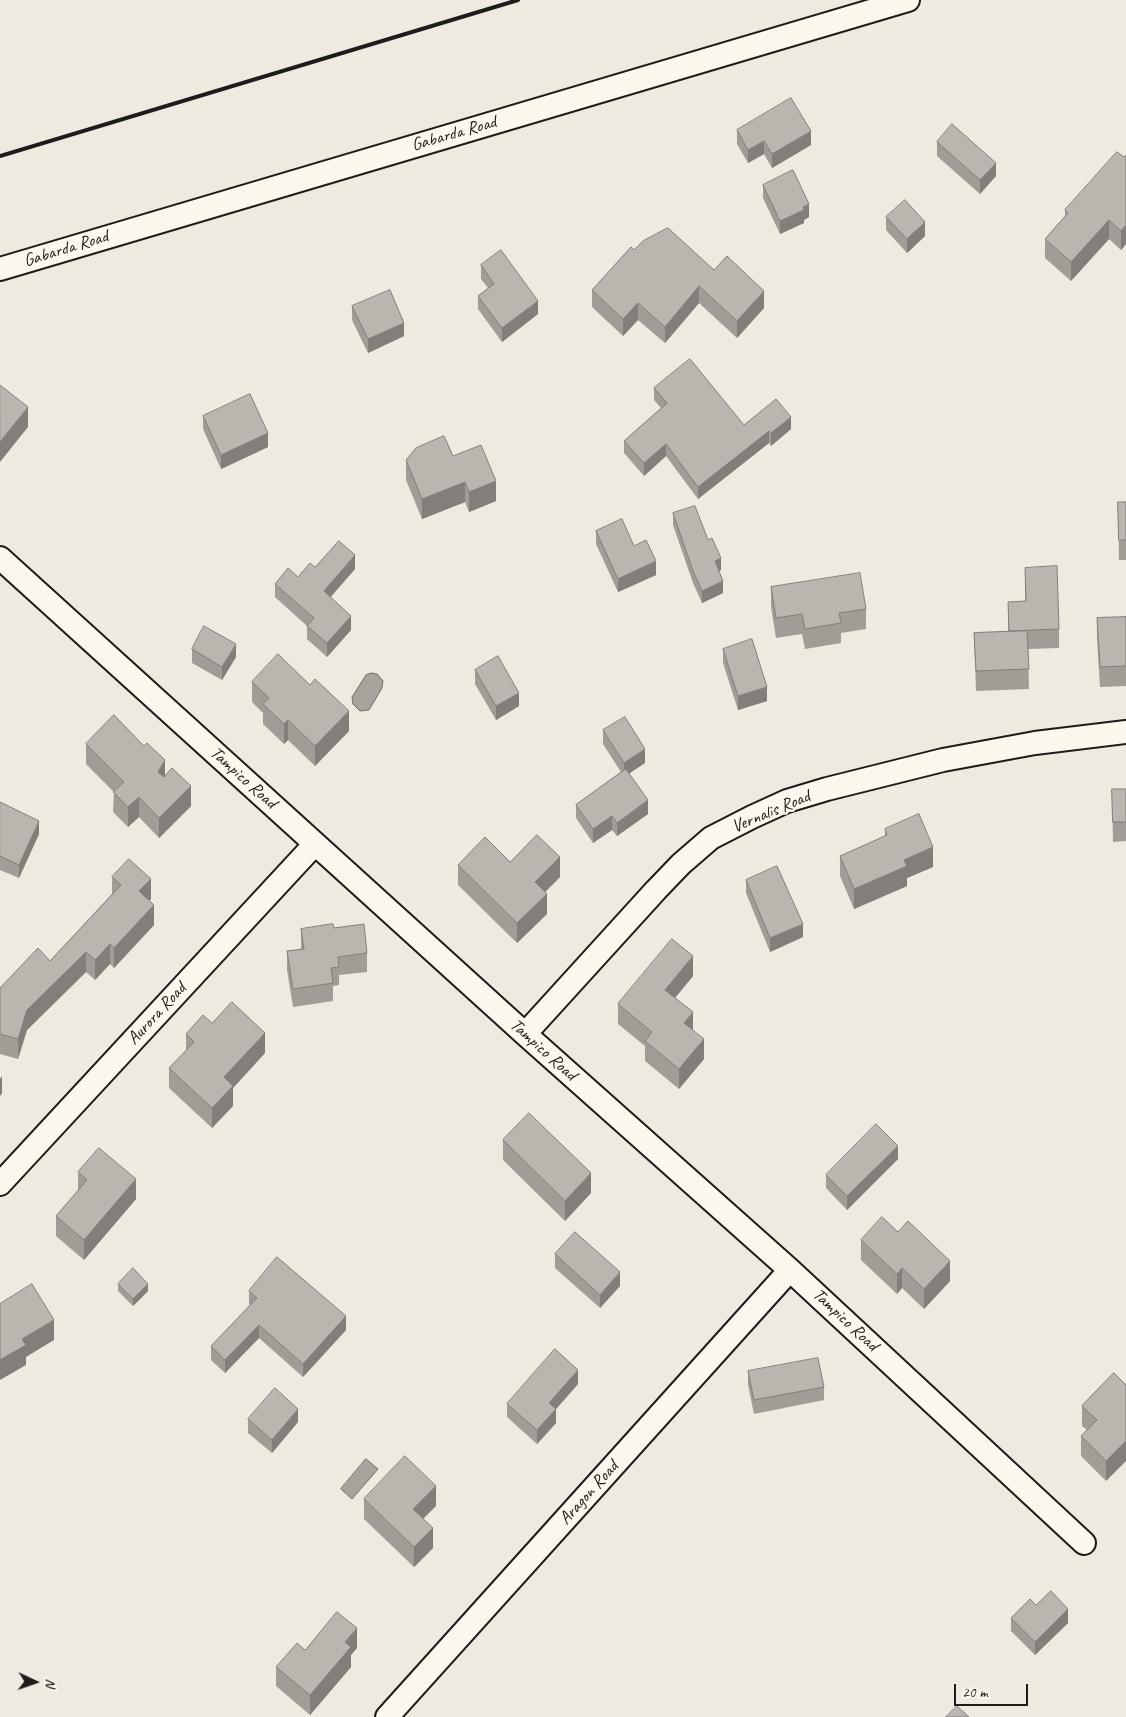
<!DOCTYPE html>
<html>
<head>
<meta charset="utf-8">
<style>
  body { margin:0 }
  #map { position:relative; width:1126px; height:1717px; overflow:hidden; background:#eeeadf; font-family:Caveat,sans-serif }
  canvas { display:block }
  .north { position:absolute; left:10px; top:1657px; width:50px; height:50px; -webkit-text-stroke:4px #fbf7ec; paint-order:stroke; rotate:93deg; font-size:14px; font-weight:700; line-height:20px; text-align:center; color:#1c1c1c }
  .north::after { content:''; display:block; margin:auto; width:18px; height:22px; background:#1c1c1c; clip-path:polygon(50% 0,100% 100%,50% 72%,0 100%) }
  .scale { position:absolute; left:954px; top:1684px; width:74px; height:22px; box-sizing:border-box; border:2px solid #1c1c1c; border-top:0; padding-left:6px; font-size:15px; line-height:18px; white-space:nowrap; color:#1c1c1c; -webkit-text-stroke:4px #fbf7ec; paint-order:stroke }
</style>
</head>
<body>
<div id="map">
<canvas width="1126" height="1717"></canvas>
<div class="north">N</div>
<div class="scale">20 m</div>
</div>
<script>
const ctx = document.querySelector('canvas').getContext('2d');
ctx.lineJoin = 'round';
function fillPath(path, color) { ctx.fillStyle = color; ctx.fill(path, 'evenodd'); }
function stroke(path, color, width, dash) { ctx.strokeStyle = color; ctx.lineWidth = width; ctx.lineCap = dash ? 'butt' : 'round'; ctx.setLineDash(dash || []); ctx.stroke(path); }
function drawText(font, color, halo, rows, align = 'center') {
  ctx.font = font + ' Caveat,sans-serif'; ctx.lineWidth = 5; ctx.setLineDash([]); ctx.textBaseline = 'middle'; ctx.strokeStyle = halo; ctx.fillStyle = color; for (const [text, x, y, turn = 0] of rows) {
    ctx.save(); ctx.translate(x, y); ctx.rotate((+turn || 0) * Math.PI / 180); ctx.textAlign = isNaN(turn) ? turn : align; if (halo) ctx.strokeText(text, 0, 0); ctx.fillText(text, 0, 0); ctx.restore();
  }
}
const water = new Path2D(`
  M372 673 377 674 383 681 382 688 369 710 360 711 353 704 352 697 366 675Z
  M366 1459 378 1469 352 1499 341 1489Z`);
const minor = new Path2D(`
  M0 269 908 0
  M0 558 525 1034 790 1270 1084 1543
  M525 1034 656 890 681 864 711 838 752 817 787 801 827 789 943 760 1035 743 1126 732
  M0 1184 315 844
  M387 1717 790 1270`);
const rail = new Path2D(`
  M0 156 518 0`);
const wall = new Path2D(`
  M737 130 811 145 772 168 764 154 748 163 737 144Z
  M937 142 996 176 980 194 937 156Z
  M1126 155V244L1121 250 1109 239 1071 281 1045 258V239L1065 216V210Z
  M763 185 809 217 804 220V223L780 234 763 198Z
  M886 217 925 236 907 253 886 230Z
  M634 250 714 270 764 308 737 338 699 303 665 343 638 320 623 336 592 307V290Z
  M481 265 538 314 502 342 478 309V296L488 288 481 279Z
  M352 306 404 336 368 353 352 320Z
  M654 388 744 425 791 429 771 446 769 443 698 499 666 456 644 476 624 453V441L661 408 654 400Z
  M203 416 268 447 221 469 203 429Z
  M453 456 496 501 469 512 465 502 422 519 406 480V460Z
  M1118 502H1126V560H1119Z
  M673 513 708 540 721 570 719 571 723 593 702 603 693 583 673 525Z
  M596 531 656 575 618 592 596 544Z
  M315 567 355 569 331 597 351 630 327 657 307 639V626L275 597V584L298 577Z
  M1025 568 1059 629V648L1028 649 1029 689 976 691 974 633 1008 631V602L1025 601Z
  M771 587 866 609V629L841 633V643L805 649 802 634 776 638 771 607Z
  M1126 617V686L1100 687 1097 638V618Z
  M192 649 236 657 222 680 192 663Z
  M723 649 767 701 738 710 723 663Z
  M475 670 519 706 496 720 475 684Z
  M252 682 349 731 315 766 288 740 284 744 263 724V713L252 702Z
  M603 730 645 763 629 773 648 814 617 836 612 830 593 843 576 818V805L621 772 603 744Z
  M86 744 165 775 191 806 159 838 139 817 128 827 113 812 114 792 86 764Z
  M1112 789H1126V841L1113 842Z
  M0 802 39 834 19 878 0 870Z
  M885 829 933 867 907 878V886L854 909 840 876V856L885 837Z
  M510 862 560 877 545 892 547 914 517 943 458 885V865Z
  M112 877 151 899 149 901 154 925 114 968 110 964 95 980 86 972 27 1030 18 1059 0 1054V988L50 961 112 894Z
  M746 880 803 937 770 952 746 893Z
  M334 928 367 953V972L339 975V985L333 986V1001L293 1007 287 970V951L301 949V929Z
  M693 976 675 998 693 1030 704 1059 679 1089 645 1061V1046L618 1024V1004Z
  M212 1023 265 1053 233 1088V1106L212 1128 169 1088V1068L186 1051V1034Z
  M503 1140 591 1193 565 1221 503 1160Z
  M898 1159 847 1210 826 1188V1175Z
  M78 1172 136 1199 84 1260 56 1236V1216L78 1191Z
  M861 1240 950 1281 924 1309 902 1288 897 1294 861 1260Z
  M555 1254 620 1286 600 1308 555 1268Z
  M118 1284 148 1291 133 1306 118 1291Z
  M249 1291 346 1330 303 1377 259 1338 225 1373 211 1360V1346L250 1305 249 1304Z
  M748 1371 824 1387V1400L754 1414 748 1385Z
  M1114 1373 1106 1481 1081 1456V1436L1087 1430 1082 1426V1406Z
  M578 1384 556 1409V1423L537 1444 507 1417V1404Z
  M248 1419 298 1422 272 1453 248 1433Z
  M364 1499 436 1506 423 1518 433 1548 414 1567 364 1519Z
  M1036 1605 1068 1623 1035 1655 1011 1631V1618Z
  M357 1648 351 1655V1667L310 1715 276 1686V1667L305 1650Z`);
const shadedWall = new Path2D(`
  M811 131V145L772 168V154Z
  M764 141V154L748 163V150Z
  M996 163V176L980 194V180Z
  M809 204V217L804 220V223L780 234V221L803 207Z
  M1109 220V239L1071 281V262Z
  M925 222V236L907 253V239Z
  M1126 225V244L1121 250V231Z
  M699 286V303L665 343V327Z
  M764 291V308L737 338V321Z
  M538 301V314L502 342V328Z
  M638 303V320L623 336V319Z
  M404 323V336L368 353V339Z
  M28 407V427L0 462V442Z
  M791 417V429L771 446V433Z
  M769 431V443L698 499V487Z
  M268 433V447L221 469V455Z
  M666 444V456L644 476V463Z
  M496 481V501L469 512V492Z
  M465 482V502L422 519V499Z
  M355 555V569L324 604V591Z
  M721 558V570L715 573V561Z
  M656 561V575L618 592V579Z
  M723 581V593L702 603V591Z
  M351 616V630L327 657V643Z
  M236 644V657L222 680V667Z
  M767 687V701L738 710V696Z
  M519 693V706L496 720V706Z
  M349 711V731L315 766V746Z
  M288 720V740L284 744V724Z
  M645 749V763L624 777V763Z
  M165 760V780L158 772Z
  M191 786V806L159 838V818Z
  M139 797V817L128 827V807Z
  M648 800V814L617 836V823Z
  M612 816V830L593 843V829Z
  M39 821V834L19 878V865Z
  M933 847V867L907 878V886L854 909V889L904 860Z
  M560 857V877L535 902V882Z
  M151 879V899L139 911V891Z
  M547 894V914L517 943V923Z
  M154 905V925L114 968V948Z
  M803 924V937L770 952V938Z
  M110 944V964L95 980V960Z
  M86 952V972L27 1030 18 1059V1039L27 1010Z
  M693 956V976L665 1010V990Z
  M693 1012V1032L684 1023Z
  M265 1033V1053L233 1088V1106L212 1128V1108L224 1077Z
  M704 1039V1059L679 1089V1069Z
  M2 1076V1093L0 1096V1079Z
  M898 1146V1159L847 1210V1196Z
  M591 1173V1193L565 1221V1201Z
  M136 1179V1199L84 1260V1240Z
  M950 1261V1281L924 1309V1289Z
  M902 1268V1288L897 1294V1274Z
  M620 1272V1286L600 1308V1295Z
  M148 1284V1291L133 1306V1299Z
  M346 1316V1330L303 1377V1364Z
  M54 1320V1340L26 1357V1365L0 1380V1360L22 1339Z
  M259 1325V1338L225 1373V1360Z
  M578 1370V1384L549 1417V1403Z
  M298 1409V1422L272 1453V1440Z
  M556 1409V1423L537 1444V1430Z
  M1126 1441V1461L1106 1481V1461Z
  M436 1486V1506L413 1529V1509Z
  M433 1528V1548L414 1567V1547Z
  M1068 1609V1623L1035 1655V1642Z
  M357 1628V1648L351 1655V1667L310 1715V1695L345 1642Z`);
const building = new Path2D(`
  M791 98 811 131 772 154 764 141 748 150 737 130Z
  M952 124 996 163 980 180 937 142Z
  M1117 152 1124 157 1126 155V225L1121 231 1109 220 1071 262 1045 239 1068 213 1065 210Z
  M793 170 809 204 803 207 804 210 780 221 763 185Z
  M905 200 925 222 907 239 886 217Z
  M668 228 714 270 727 256 764 291 737 321 699 286 665 327 638 303 623 319 592 290 631 247 634 250 643 241Z
  M501 250 538 301 502 328 478 296 494 284 481 265Z
  M390 290 404 323 368 339 352 306Z
  M690 359 744 425 776 399 791 417 771 433 769 431 698 487 666 444 644 463 624 441 667 403 654 388Z
  M0 385 28 407 0 442Z
  M250 394 268 433 221 455 203 416Z
  M444 436 453 456 481 445 496 481 469 492 465 482 422 499 406 460 416 448Z
  M1118 502H1126V540H1119Z
  M695 506 708 540 712 538 721 558 715 561 723 581 702 591 693 571 673 513Z
  M622 519 634 546 646 540 656 561 618 579 596 531Z
  M339 541 355 555 324 591 351 616 327 643 307 626 314 618 275 584 288 568 298 577 310 563 315 567Z
  M1057 566 1059 629 1009 631 1008 602 1026 601 1025 568Z
  M860 573 866 609 839 613 841 623 805 629 802 614 776 618 771 587Z
  M1126 617V666L1100 667 1097 618Z
  M204 626 236 644 222 667 192 649Z
  M1027 631 1029 669 976 671 974 633Z
  M752 639 767 687 738 696 723 649Z
  M278 654 310 685 315 679 349 711 315 746 288 720 284 724 263 704 269 698 252 682Z
  M498 656 519 693 496 706 475 670Z
  M114 715 144 746 147 743 165 760 158 772 164 777 172 768 191 786 159 818 139 797 128 807 113 792 124 782 86 744Z
  M625 717 645 749 624 763 603 730Z
  M626 769 648 800 617 823 612 816 593 829 576 805Z
  M1112 789H1126V822H1113Z
  M0 802 39 821 19 865 0 856Z
  M919 814 933 847 904 860 907 866 854 889 840 856 887 835 885 829Z
  M537 835 560 857 535 882 547 894 517 923 458 865 485 837 510 862Z
  M129 859 151 879 139 891 154 905 114 948 110 944 95 960 86 952 27 1010 18 1039 0 1034V988L38 948 50 961 121 885 112 877Z
  M777 866 803 924 770 938 746 880Z
  M333 924 334 928 364 924 367 953 338 957 339 967 331 968 333 983 293 989 287 951 304 949 301 929Z
  M672 939 693 956 665 990 693 1012 684 1023 704 1039 679 1069 645 1041 652 1032 618 1004Z
  M232 1002 265 1033 224 1077 233 1086 212 1108 169 1068 194 1042 186 1034 203 1015 212 1023Z
  M529 1113 591 1173 565 1201 503 1140Z
  M876 1124 898 1146 847 1196 826 1175Z
  M99 1148 136 1179 84 1240 56 1216 87 1180 78 1172Z
  M882 1217 898 1232 908 1221 950 1261 924 1289 902 1268 897 1274 861 1240Z
  M575 1232 620 1272 600 1295 555 1254Z
  M277 1257 346 1316 303 1364 259 1325 225 1360 211 1346 257 1298 249 1291Z
  M133 1268 148 1284 133 1299 118 1284Z
  M32 1284 54 1320 22 1339 26 1345 0 1360V1304Z
  M555 1349 578 1370 549 1403 556 1409 537 1430 507 1404Z
  M818 1358 824 1387 754 1400 748 1371Z
  M1114 1373 1126 1385V1441L1106 1461 1081 1436 1097 1420 1082 1406Z
  M275 1388 298 1409 272 1440 248 1419Z
  M405 1456 436 1486 413 1509 433 1528 414 1547 364 1499Z
  M1051 1591 1068 1609 1035 1642 1011 1618 1030 1599 1036 1605Z
  M337 1612 357 1628 345 1642 351 1647 310 1695 276 1667 297 1643 305 1650Z
  M957 1706 969 1717H946Z`);
const streetNames = [
  ["Gabarda Road",454,134,-16],
  ["Gabarda Road",66,249,-17],
  ["Tampico Road",243,778,42],
  ["Vernalis Road",771,812,-23],
  ["Aurora Road",157,1014,-47],
  ["Tampico Road",543,1050,42],
  ["Tampico Road",845,1320,43],
  ["Aragon Road",589,1493,-48]
];
fillPath(water, '#a6a39d');
stroke(water, '#6f6d69', 1);
stroke(minor, '#1c1c1c', 26);
stroke(minor, '#fbf7ec', 22);
stroke(rail, '#1c1c1c', 4);
fillPath(wall, '#9f9d96');
fillPath(shadedWall, '#827f7a');
fillPath(building, '#b9b6af');
stroke(building, '#827f7a', 1);
drawText('18px', '#1c1c1c', '#fbf7ec', streetNames);
</script>
</body>
</html>
